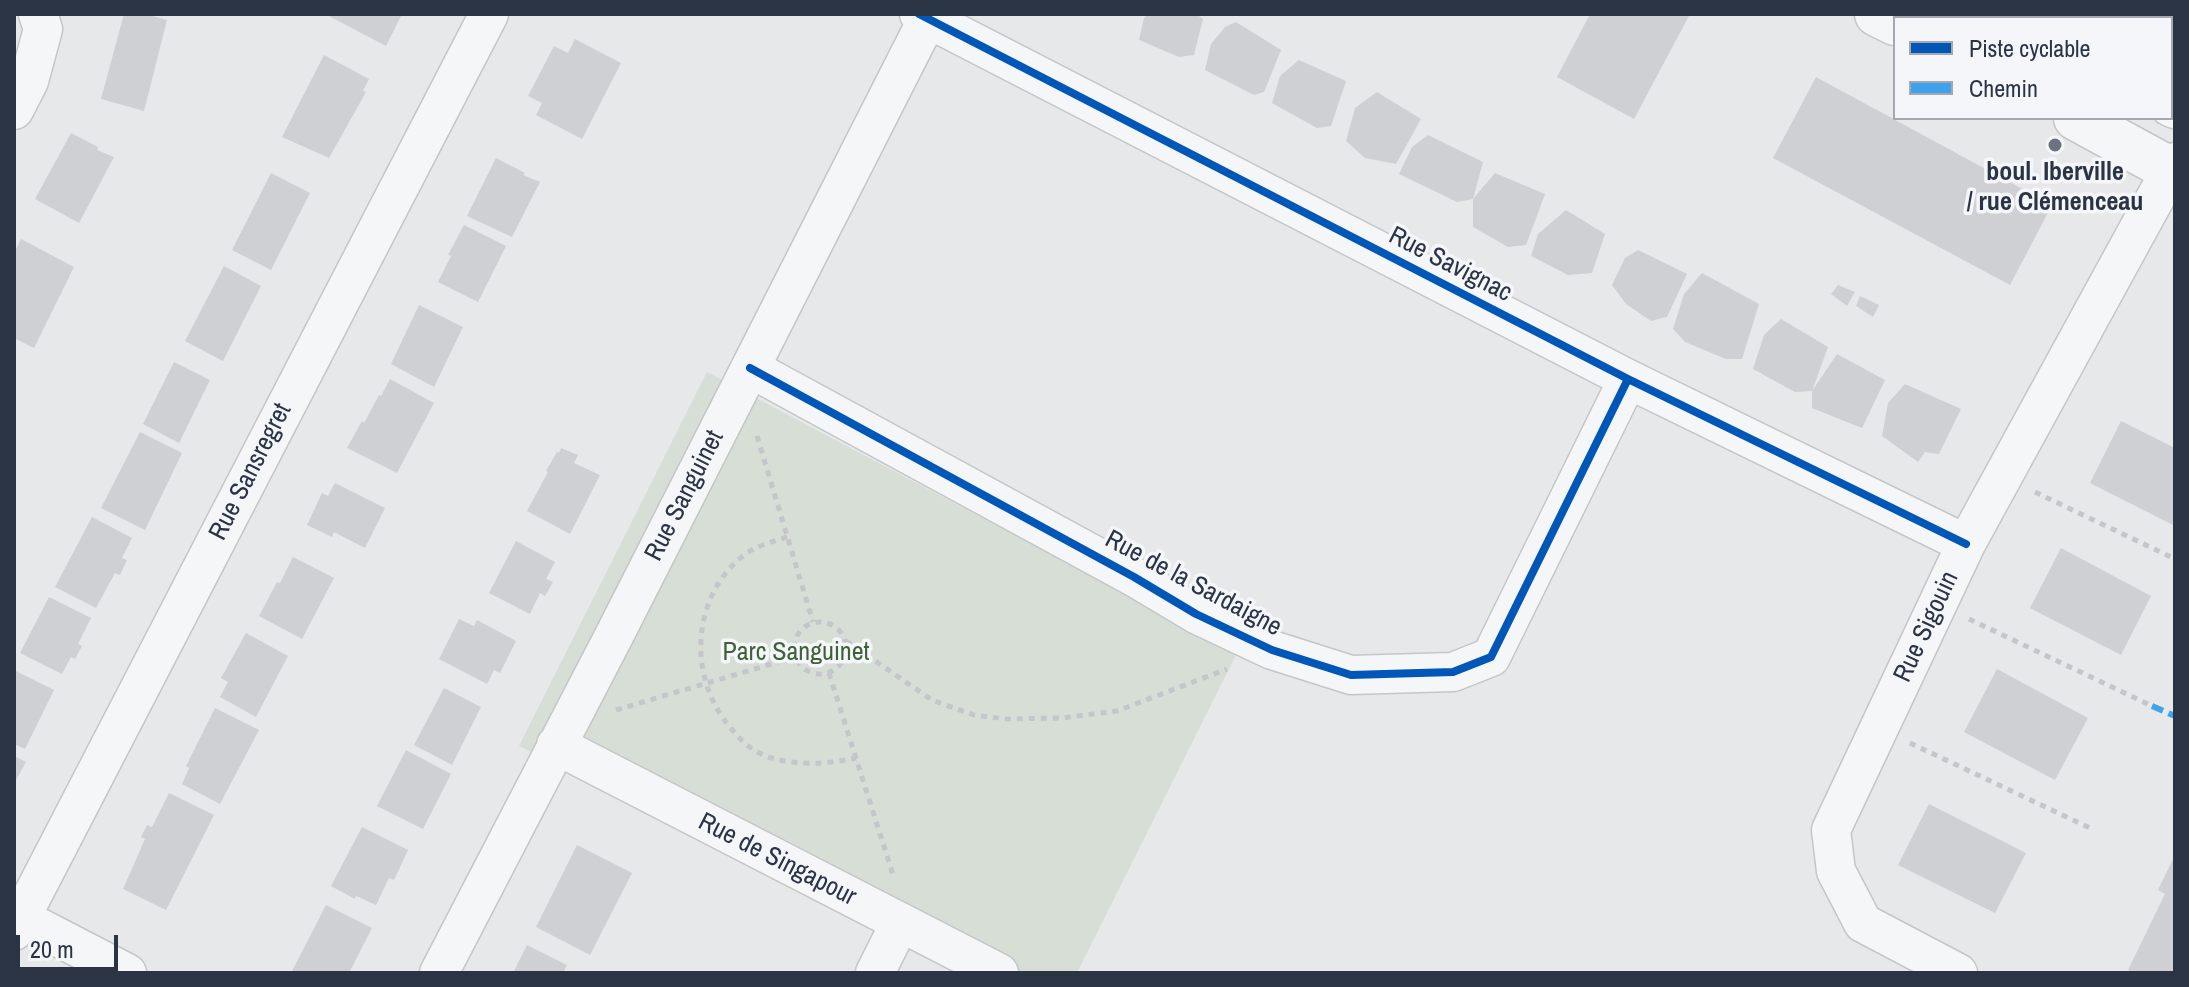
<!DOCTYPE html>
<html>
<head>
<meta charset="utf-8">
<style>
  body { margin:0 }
  #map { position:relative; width:2189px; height:987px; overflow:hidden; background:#e6e8ea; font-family:"Archivo Narrow",sans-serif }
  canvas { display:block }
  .frame { position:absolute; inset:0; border:16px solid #2b3445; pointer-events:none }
  .legend { position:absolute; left:1893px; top:16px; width:280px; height:104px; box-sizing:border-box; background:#f4f6f9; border:2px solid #a4a8b1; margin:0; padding:10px 14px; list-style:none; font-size:24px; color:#2b3445 }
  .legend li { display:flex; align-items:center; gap:16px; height:40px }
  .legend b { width:40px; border:2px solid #a4a8b1 }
  .scale { position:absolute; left:16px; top:935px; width:102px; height:36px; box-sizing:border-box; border:4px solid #2b3445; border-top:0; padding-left:10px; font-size:24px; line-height:28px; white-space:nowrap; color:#2b3445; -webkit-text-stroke:6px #f4f6f9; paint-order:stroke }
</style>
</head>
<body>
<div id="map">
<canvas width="2189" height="987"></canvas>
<div class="frame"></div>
<ul class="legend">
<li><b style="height:10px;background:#0057b8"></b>Piste cyclable</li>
<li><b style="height:10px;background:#3ea3ec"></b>Chemin</li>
</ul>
<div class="scale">20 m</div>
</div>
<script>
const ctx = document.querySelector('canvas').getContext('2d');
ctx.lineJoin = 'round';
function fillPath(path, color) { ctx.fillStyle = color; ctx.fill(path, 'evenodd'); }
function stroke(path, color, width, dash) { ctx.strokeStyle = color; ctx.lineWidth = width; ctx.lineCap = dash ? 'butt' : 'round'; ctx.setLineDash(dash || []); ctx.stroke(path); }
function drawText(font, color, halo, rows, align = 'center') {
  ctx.font = font + ' "Archivo Narrow",sans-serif'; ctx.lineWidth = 7; ctx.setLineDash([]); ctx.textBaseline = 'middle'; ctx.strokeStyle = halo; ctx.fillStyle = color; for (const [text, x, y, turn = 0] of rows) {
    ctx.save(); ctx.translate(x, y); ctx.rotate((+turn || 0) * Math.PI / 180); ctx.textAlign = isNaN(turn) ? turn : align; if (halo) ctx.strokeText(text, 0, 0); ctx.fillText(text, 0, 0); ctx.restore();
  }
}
const green = new Path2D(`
  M707 372 1237 653 1077 973H978L519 746Z`);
const building = new Path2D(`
  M124 14H145L167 20 144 111 101 99Z
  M325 14H402L386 46Z
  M1148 14H1196L1203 19 1194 55 1179 57 1139 40 1144 18Z
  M1590 14H1690L1634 119 1557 77Z
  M1236 22 1281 50 1264 92 1254 95 1205 70 1211 44 1225 27Z
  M575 39 621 63 582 139 536 115 542 103 528 96 554 46 568 53Z
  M324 55 369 79 363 91 366 92 329 158 282 137Z
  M1299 60 1346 81 1331 126 1317 128 1272 103 1280 76Z
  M1816 77 2052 205 2010 285 1773 158Z
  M1377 92 1421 119 1396 164 1365 158 1346 141 1355 108Z
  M71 133 98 147 97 150 114 157 79 223 35 199Z
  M1428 135 1483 162 1473 199 1495 173 1545 194 1526 245 1508 247 1473 227V199L1457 202 1399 174 1412 147Z
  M496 158 525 173 523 175 540 182 512 237 467 216Z
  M271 173 310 193 271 270 232 250Z
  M1566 210 1605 234 1592 273 1568 275 1531 256 1538 234Z
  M464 225 506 246 478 302 438 282 451 256 448 255Z
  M21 239 74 267 34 348 14 338V253Z
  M1638 250 1687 274 1667 317 1651 321 1626 304 1612 285 1625 258Z
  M224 266 261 286 223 361 185 341Z
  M1702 273 1759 304 1742 359H1726L1685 342 1673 329 1684 294Z
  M1838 285 1855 292 1847 306 1831 294Z
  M1860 296 1879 305 1873 317 1856 306Z
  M419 305 463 327 434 387 391 364Z
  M1781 319 1828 347 1812 391 1795 392 1753 369 1764 335Z
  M1837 354 1885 380 1862 428 1812 408V391Z
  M174 362 210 380 179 443 143 424Z
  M390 379 434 403 397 473 347 448 362 421 364 423 379 395 381 396Z
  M1905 384 1961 409 1939 454 1925 452 1918 462 1882 436 1888 403Z
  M2121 421 2175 448 2173 525 2090 483Z
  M140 432 182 453 145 530 101 508Z
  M561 448 578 455 574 463 600 475 570 534 527 511 548 472 546 471 557 452 559 453Z
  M335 483 385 508 365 548 334 532 332 537 307 525 322 493 328 496Z
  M92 517 132 538 122 558 127 560 120 575 115 573 96 608 55 587Z
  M516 541 555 562 546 579 553 582 545 596 540 593 530 614 489 593Z
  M2061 548 2151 596 2121 655 2030 608Z
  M293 557 334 578 302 639 259 616 277 582 280 583Z
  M49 597 91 618 78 644 82 646 75 659 71 657 62 674 20 653Z
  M459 619 474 626 477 620 516 641 500 673 494 670 487 684 439 659Z
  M246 633 288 656 256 717 220 697 228 682 221 678Z
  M1997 669 2088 718 2055 780 1964 732Z
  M16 671 54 690 25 749 14 744Z
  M444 688 481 707 452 765 414 745Z
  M215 708 259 730 220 804 182 784 189 768 186 766Z
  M406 750 451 774 423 829 377 806Z
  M14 756 26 762 14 784Z
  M169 793 214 815 166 910 123 889 145 839 141 837 147 825 152 827Z
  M1929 804 2026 853 1995 913 1898 865Z
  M362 827 408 850 394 880 389 878 376 905 356 896 355 899 331 886Z
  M577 845 632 873 590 955 536 927Z
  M2175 855V973H2134L2128 970 2165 894 2158 890Z
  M326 905 372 928 349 973H291Z
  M527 945 567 965 563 973H513Z`);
const path = new Path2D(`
  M757 436 813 622
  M2035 492 2175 559
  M787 537C772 542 755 546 743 556 691 597 688 677 729 726 740 740 753 753 772 758 799 766 829 764 856 758
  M1969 619 2152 706
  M794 648a26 26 0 1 1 52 0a26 26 0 1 1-52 0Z
  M846 641 932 700 974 715 1006 719 1062 718 1117 711 1227 669
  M829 673 894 878
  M616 710 795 657
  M1910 743 2090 828`);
const minor = new Path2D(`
  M919 14 1628 379 1966 544
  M2069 18 2071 14
  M14 110 29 81 43 29 38 14
  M750 368 1134 577 1196 614 1272 650 1351 675 1453 672 1491 657 1628 379
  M556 745 999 973
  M21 918 127 973
  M14 931 489 14
  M439 973 617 630 928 18
  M875 973 900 923
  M1958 973 1863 923 1836 871 1831 830 1966 544 2175 162`);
const tertiary = new Path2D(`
  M1877 14 1895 23
  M2002 14 2010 18
  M2171 104 2175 106
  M2076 118 2175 172`);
const quiet = new Path2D(`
  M2152 706 2175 716`);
const cycleway = new Path2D(`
  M919 14 1628 379 1966 544
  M750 368 1134 577 1196 614 1272 650 1351 675 1453 672 1491 657 1628 379`);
const markers = [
  [2055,145,8,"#6c737f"]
];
const poiNames = [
  ["boul. Iberville",2055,173],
  ["/ rue Clémenceau",2055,203]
];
const streetNames = [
  ["Rue Savignac",1450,265,27],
  ["Rue Sansregret",251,472,-63],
  ["Rue Sanguinet",685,496,-63],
  ["Rue de la Sardaigne",1193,584,28],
  ["Rue Sigouin",1927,627,-65],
  ["Rue de Singapour",777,860,27]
];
const parkNames = [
  ["Parc Sanguinet",796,653]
];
fillPath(green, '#d6ded6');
fillPath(building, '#ced0d3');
stroke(minor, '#c4c6c8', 41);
stroke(tertiary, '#c4c6c8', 47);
stroke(path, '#c5c6ca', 5, [6, 6]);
stroke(minor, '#f5f6f7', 38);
stroke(tertiary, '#f5f6f7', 44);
stroke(quiet, '#3ea3ec', 6, [12, 6]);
stroke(cycleway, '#0057b8', 8);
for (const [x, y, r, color] of markers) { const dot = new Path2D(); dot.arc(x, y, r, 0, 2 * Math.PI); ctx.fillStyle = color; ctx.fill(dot); stroke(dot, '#f4f6f9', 3); }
drawText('bold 26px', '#2b3445', '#f4f6f9', poiNames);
drawText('26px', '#2b3445', '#f4f6f9', streetNames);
drawText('26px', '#3f6138', '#f4f6f9', parkNames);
</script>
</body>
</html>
